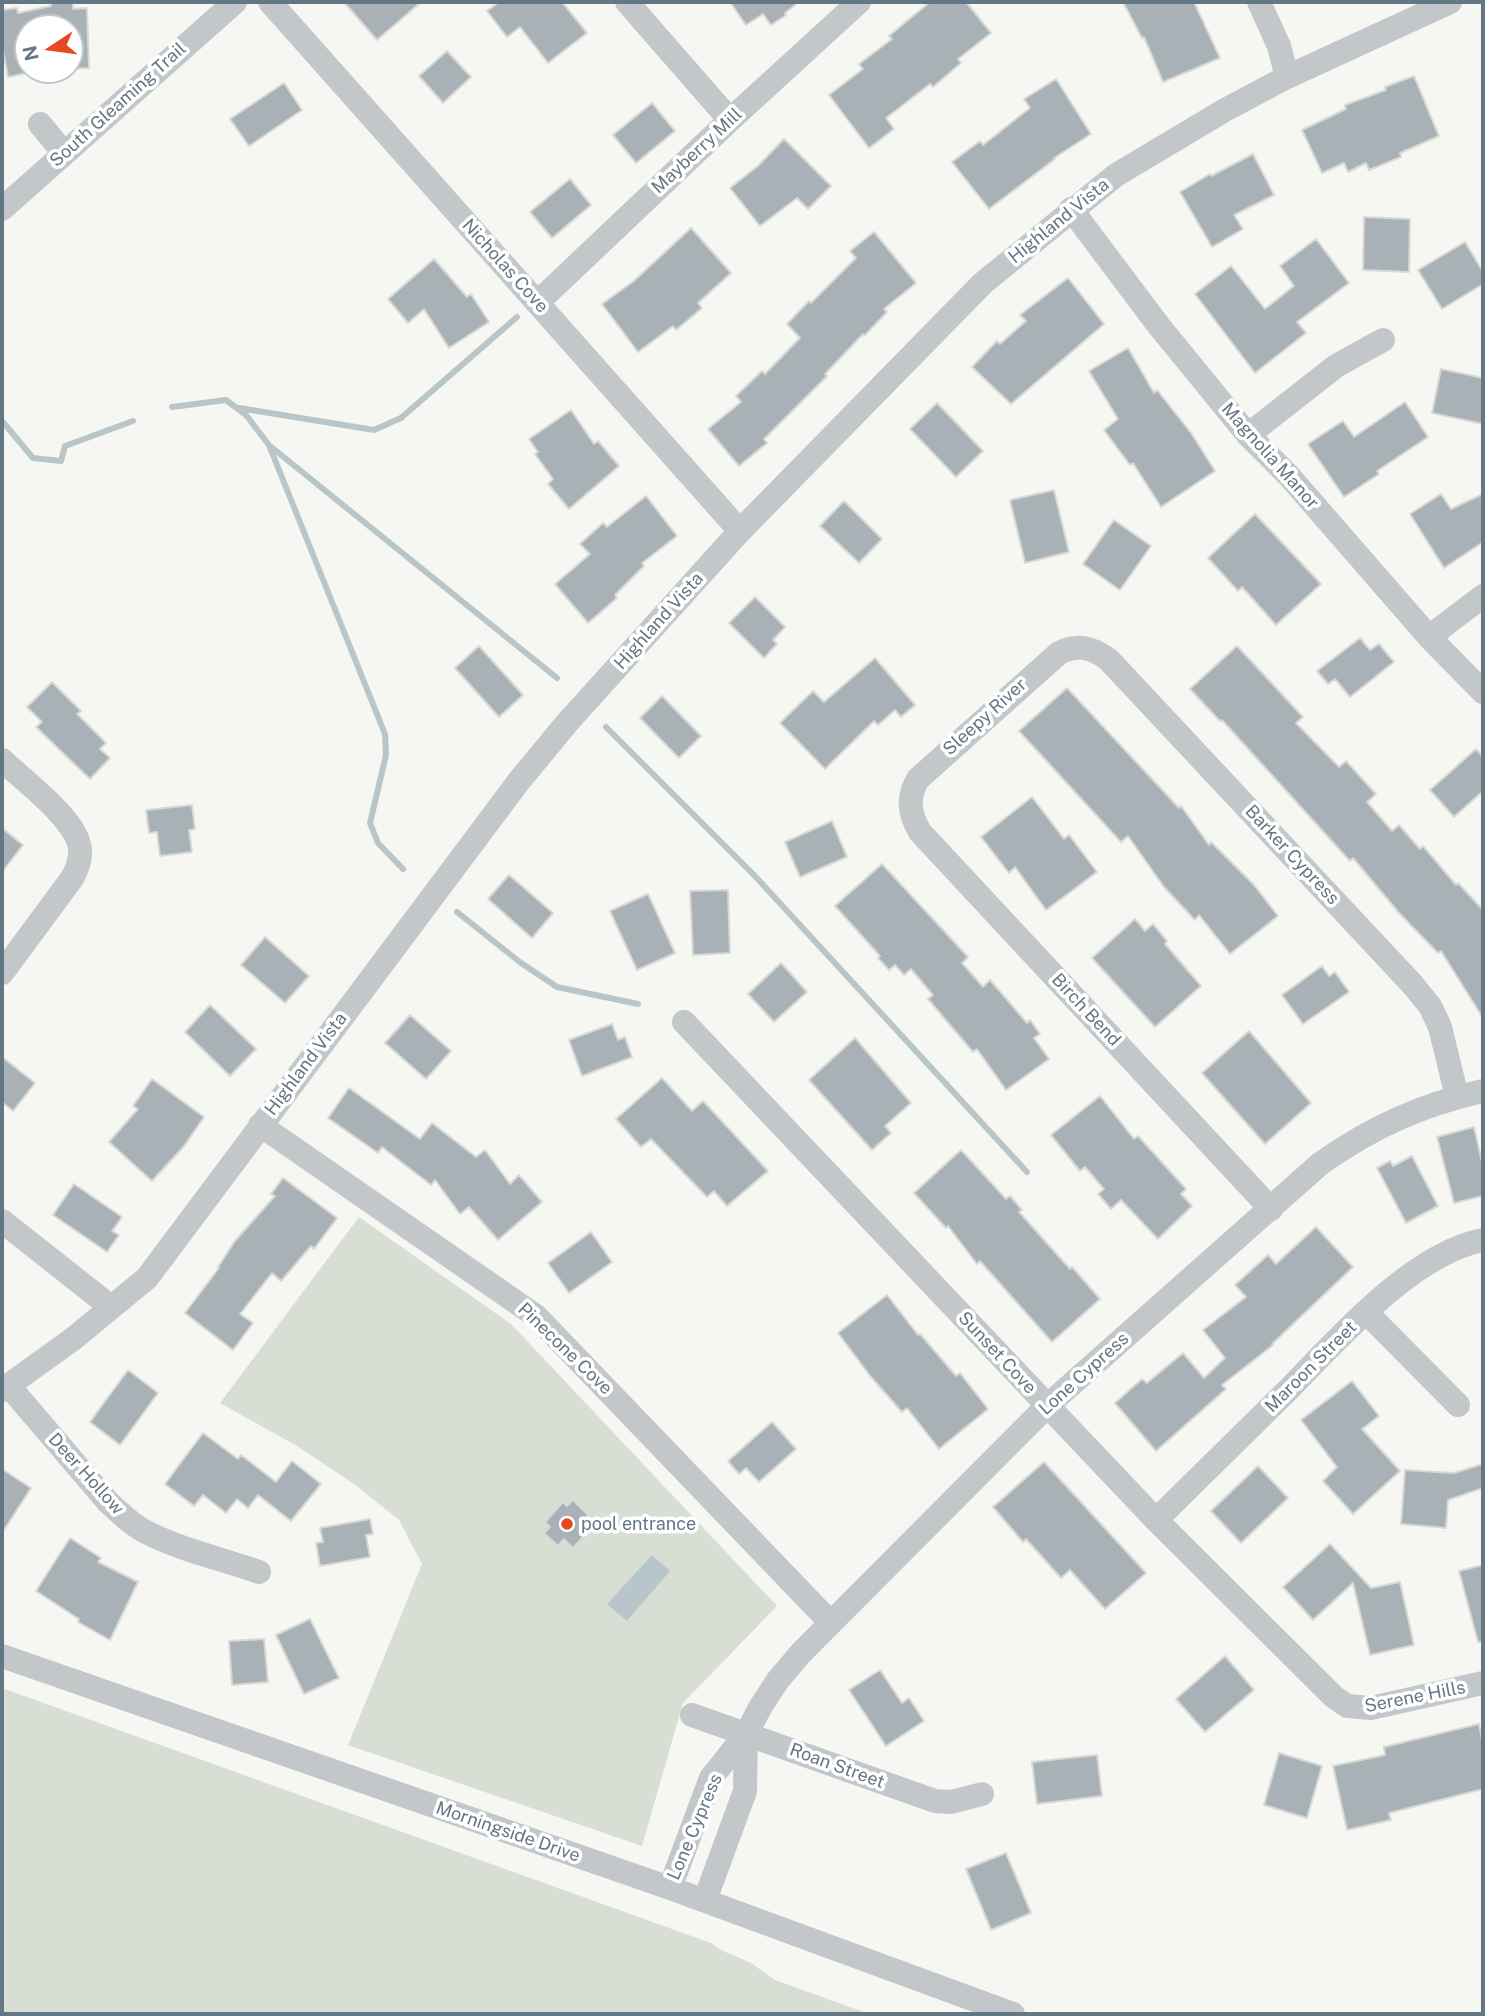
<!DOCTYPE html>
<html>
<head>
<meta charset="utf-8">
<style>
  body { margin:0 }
  #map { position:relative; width:1485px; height:2016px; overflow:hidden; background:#f6f6f3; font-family:"Public Sans",sans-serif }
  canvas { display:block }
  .frame { position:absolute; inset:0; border:4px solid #647785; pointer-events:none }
  .north { position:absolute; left:14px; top:14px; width:70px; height:70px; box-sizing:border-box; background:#fff; border:2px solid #c1c9ce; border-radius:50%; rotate:257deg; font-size:19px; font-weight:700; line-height:28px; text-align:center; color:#647785 }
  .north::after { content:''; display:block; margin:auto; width:24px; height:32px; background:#e74922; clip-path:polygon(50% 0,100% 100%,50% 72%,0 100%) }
</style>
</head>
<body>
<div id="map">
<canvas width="1485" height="2016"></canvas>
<div class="frame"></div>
<div class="north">N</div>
</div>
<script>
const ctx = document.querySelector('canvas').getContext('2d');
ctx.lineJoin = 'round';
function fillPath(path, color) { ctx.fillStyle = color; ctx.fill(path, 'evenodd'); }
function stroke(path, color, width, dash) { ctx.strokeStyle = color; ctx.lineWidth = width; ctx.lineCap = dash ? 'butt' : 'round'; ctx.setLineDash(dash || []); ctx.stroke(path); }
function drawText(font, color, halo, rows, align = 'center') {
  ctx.font = font + ' "Public Sans",sans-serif'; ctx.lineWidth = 7; ctx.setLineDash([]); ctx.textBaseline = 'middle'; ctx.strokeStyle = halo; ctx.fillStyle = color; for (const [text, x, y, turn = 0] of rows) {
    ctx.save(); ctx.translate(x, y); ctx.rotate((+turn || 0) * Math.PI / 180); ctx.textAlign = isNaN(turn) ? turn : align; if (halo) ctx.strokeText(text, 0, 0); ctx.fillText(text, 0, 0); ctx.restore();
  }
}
const green = new Path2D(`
  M359 1217 511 1324 777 1606 683 1703 642 1846 348 1745 422 1564 399 1520 354 1484 297 1446 220 1403Z
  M2 1688 711 1943 721 1950 751 1963 775 1980 869 2014H2Z`);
const water = new Path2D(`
  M652 1555 670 1571 627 1621 607 1604Z`);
const stream = new Path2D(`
  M172 407 226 400 246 415 269 445 385 734 386 755 370 823 378 843 403 869
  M239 408 374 430 401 418 517 317
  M2 421 33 458 61 461 65 446 133 421
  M270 446 557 678
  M606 727 754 875 1027 1172
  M457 912 521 963 557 987 638 1004`);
const building = new Path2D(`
  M51 2H73V9L87 8 89 68 70 69V28H28V73L8 77 2 45V10L17 8 18 13 51 6Z
  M344 2H421L377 40Z
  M499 2H562L587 33 548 63 520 27 507 37 487 11Z
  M730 2H799L785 13 786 15 771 25 763 14 746 25Z
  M930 2H966L991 33 958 59 961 63 933 87 930 84 886 118 894 129 869 148 829 95 863 69 859 64 892 39 889 36Z
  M1123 2H1194L1220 58 1163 82 1144 37 1142 38Z
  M447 51 471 77 443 103 419 76Z
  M1414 76 1439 136 1400 153 1401 157 1369 170 1366 163 1348 172 1344 163 1322 173 1302 130 1346 109 1345 105 1386 90 1385 87Z
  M1056 79 1091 134 1054 158 1055 159 989 209 952 162 980 141 983 145 1030 108 1024 99Z
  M284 83 302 110 249 146 230 119Z
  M652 103 675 131 636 163 613 135Z
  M784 139 831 186 808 209 797 198 760 226 730 188 758 166Z
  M1253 154 1274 195 1234 215 1243 229 1212 247 1180 192 1210 174 1211 176Z
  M570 179 591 205 552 238 530 212Z
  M1364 217 1410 219 1409 272 1363 270Z
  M691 228 731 273 698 303 702 308 676 330 673 326 638 352 602 304 634 281Z
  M874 232 916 283 884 309 887 312 864 336 863 334 825 374 827 376 764 439 767 443 739 466 708 429 741 402 736 396 762 371 765 374 800 338 787 324 809 301 811 303 856 258 850 251Z
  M1316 239 1349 283 1297 322 1306 333 1255 373 1195 294 1231 266 1265 309 1294 286 1280 266Z
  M1465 242 1483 272V284L1442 309 1418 270Z
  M434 259 467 297 471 294 489 322 449 348 424 309 408 323 388 299Z
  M1068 278 1104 324 1011 404 972 367 997 341 1000 344 1026 321 1020 315Z
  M1128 348 1154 393 1157 390 1191 433 1215 471 1161 507 1133 463 1130 465 1104 430 1118 419 1089 371Z
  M1441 369 1483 378V424L1432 413Z
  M1405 402 1428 437 1377 471 1379 474 1344 497 1308 444 1343 421 1354 437Z
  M937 403 983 451 956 477 910 429Z
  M571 410 594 444 598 441 619 466 569 509 548 484 553 479 535 454 538 452 529 439Z
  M1054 490 1069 552 1025 563 1010 500Z
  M1441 494 1451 509 1483 494V542L1444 568 1410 514Z
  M646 496 677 536 642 563 644 566 615 595 617 598 588 623 555 584 590 554 580 544 603 523 607 527Z
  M844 501 882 539 859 563 820 526Z
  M1255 514 1321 584 1276 625 1242 587 1238 591 1208 558Z
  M1114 520 1151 546 1120 590 1083 564Z
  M755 597 785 627 773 640 777 644 764 658 729 623Z
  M1360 638 1370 650 1379 644 1394 662 1350 697 1335 679 1328 684 1317 671Z
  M479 646 523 695 499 717 455 668Z
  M1237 646 1303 717 1296 723 1339 767 1346 761 1376 794 1367 802 1392 831 1399 825 1420 849 1423 846 1456 885 1458 883 1483 910V1018L1441 951 1438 953 1400 914 1353 858 1350 861 1222 720 1220 721 1190 689Z
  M875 658 915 705 901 717 895 710 878 725 874 721 825 769 780 723 813 691 824 702Z
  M52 682 81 711 77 714 106 743 100 749 110 758 90 779 36 727 42 722 27 707Z
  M1067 688 1179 808 1181 806 1209 845 1211 842 1254 885 1278 916 1230 954 1199 915 1195 920 1164 887 1128 836 1121 842 1019 731Z
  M662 696 701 736 679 758 640 718Z
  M1476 749 1483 757V791L1454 817 1430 790Z
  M1032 797 1064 839 1069 835 1097 872 1046 910 1015 867 1009 873 981 837Z
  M192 805 195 829 189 830 192 852 160 856 157 832 149 833 146 810Z
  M832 821 847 857 800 877 785 842Z
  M2 828 23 845 2 872Z
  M882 864 968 957 962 963 983 987 990 980 1027 1023 1030 1020 1040 1034 1034 1038 1049 1059 1006 1090 977 1049 973 1052 928 999 933 995 911 969 904 975 895 965 889 970 878 958 880 956 835 906Z
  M509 875 553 913 532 938 488 899Z
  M728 890 730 953 693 955 690 891Z
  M648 894 675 953 637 970 610 911Z
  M1135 919 1145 931 1153 924 1167 941 1165 944 1201 986 1155 1027 1092 958Z
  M265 937 309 976 285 1003 241 965Z
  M781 963 807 992 774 1022 748 994Z
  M1322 966 1329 976 1335 972 1349 992 1303 1024 1282 995Z
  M210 1005 256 1049 230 1076 185 1032Z
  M410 1015 451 1051 426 1079 385 1043Z
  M612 1024 618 1040 625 1037 632 1057 582 1076 569 1040Z
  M1249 1031 1311 1103 1265 1144 1202 1073Z
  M855 1038 911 1103 885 1126 891 1133 872 1150 809 1080Z
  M2 1057 35 1083 13 1111 2 1102Z
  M662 1078 692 1111 703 1101 768 1171 727 1206 714 1191 707 1197 651 1139 641 1147 616 1119Z
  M152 1079 204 1117 184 1146 152 1181 109 1142 138 1109 133 1106Z
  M349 1088 420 1139 432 1123 476 1157 485 1150 510 1184 519 1175 542 1202 498 1240 469 1207 460 1214 435 1180 431 1185 382 1147 378 1153 328 1118Z
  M1100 1096 1134 1139 1138 1136 1186 1189 1181 1194 1192 1206 1158 1239 1121 1200 1111 1209 1098 1194 1104 1189 1085 1167 1080 1171 1051 1135Z
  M1474 1127 1483 1166V1196L1454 1203 1437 1137Z
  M961 1150 1006 1199 1010 1196 1022 1210 1019 1212 1070 1269 1072 1267 1100 1299 1052 1342 980 1261 977 1264 948 1226 946 1228 914 1193Z
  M1412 1156 1438 1206 1406 1223 1377 1168 1390 1161 1393 1166Z
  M283 1178 337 1218 314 1249 311 1246 281 1281 272 1273 240 1314 253 1323 233 1350 185 1313 219 1268 218 1267 235 1241 275 1196 271 1194Z
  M74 1184 122 1217 112 1231 119 1235 107 1252 53 1215Z
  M1316 1227 1353 1267 1272 1344 1273 1345 1222 1385 1226 1389 1156 1451 1115 1403 1142 1379 1147 1383 1183 1353 1204 1378 1225 1358 1203 1330 1246 1297 1235 1285 1268 1255 1276 1264Z
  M591 1232 612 1262 569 1293 548 1263Z
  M887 1295 918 1335 920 1334 956 1376 960 1373 988 1409 939 1449 907 1408 902 1412 871 1377 838 1333Z
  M128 1370 158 1393 120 1445 90 1422Z
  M1352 1381 1379 1416 1362 1429 1400 1471 1353 1514 1323 1481 1337 1467 1301 1420Z
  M772 1422 796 1449 759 1482 746 1468 739 1474 728 1461Z
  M203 1433 238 1459 241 1455 276 1482 292 1461 321 1484 291 1521 258 1495 248 1508 237 1499 226 1513 203 1495 194 1506 165 1484Z
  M1044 1462 1146 1573 1105 1609 1070 1570 1061 1578 1026 1539 1023 1542 993 1507Z
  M1483 1464V1488L1448 1500 1446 1528 1401 1524 1405 1470 1454 1473Z
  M1258 1466 1288 1498 1241 1543 1211 1511Z
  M2 1469 31 1488 2 1533Z
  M573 1500 589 1516 584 1521 591 1528 573 1548 564 1539 558 1546 544 1533 550 1527 545 1522 563 1502 567 1506Z
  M370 1519 373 1534 366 1535 370 1557 320 1566 316 1543 323 1542 320 1528Z
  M70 1538 101 1558 98 1562 138 1582 110 1640 78 1622 79 1619 36 1591Z
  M1330 1544 1371 1588 1400 1582 1414 1645 1370 1655 1353 1583 1313 1620 1283 1587Z
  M1483 1565V1642H1478L1459 1571Z
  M310 1619 339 1678 304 1694 276 1635Z
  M264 1639 268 1682 232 1685 229 1641Z
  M1225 1656 1254 1690 1205 1732 1176 1699Z
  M880 1670 902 1703 909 1698 924 1721 886 1746 849 1690Z
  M1479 1724 1483 1745V1789L1389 1813 1391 1820 1347 1830 1333 1766 1385 1755 1384 1747Z
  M1279 1753 1322 1766 1307 1818 1264 1805Z
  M1097 1755 1102 1796 1037 1804 1032 1762Z
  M1006 1853 1031 1913 991 1930 966 1869Z`);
const minor = new Path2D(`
  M270 2 740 531
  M627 2 730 120
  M1259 2 1279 46 1287 77
  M40 124 64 153
  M2 209 235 2
  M1071 209 1159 326 1248 435 1289 476 1429 637 1483 692
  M537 303 730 120 859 2
  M1248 435 1336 366 1383 340
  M1429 637 1483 596
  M2 760C23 780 79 821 80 850 81 860 77 868 73 877L2 973
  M684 1022 1156 1520 1334 1697 1347 1706 1371 1708 1483 1683
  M260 1125 536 1316 830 1622
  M1271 1209 920 832C909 813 907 798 918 779L1059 653C1078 644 1092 647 1109 660L1413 985 1430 1006 1440 1027 1457 1097
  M2 1221 111 1307
  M1366 1312 1458 1405
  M8 1385 108 1502C120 1513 132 1525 146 1532 181 1550 222 1559 259 1572
  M2 1390 73 1339 147 1278 519 781 566 724 740 531 983 283 1116 175 1225 110 1287 77 1450 2
  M1156 1520C1201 1476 1245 1432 1290 1388 1340 1337 1412 1254 1483 1240
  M2 1656 670 1888 1013 2014
  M692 1715 935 1801 951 1802 982 1794
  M670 1888 711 1778 746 1734 761 1706 778 1680 801 1653 1047 1406 1320 1164C1372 1127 1421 1105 1483 1091
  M705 1900 745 1791 746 1734`);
const markers = [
  [567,1524,7,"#e74922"]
];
const streetNames = [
  ["South Gleaming Trail",118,105,-42],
  ["Mayberry Mill",697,151,-43],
  ["Highland Vista",1059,221,-39],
  ["Nicholas Cove",505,266,48],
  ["Magnolia Manor",1270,456,48],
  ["Highland Vista",659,621,-48],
  ["Sleepy River",985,717,-42],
  ["Barker Cypress",1292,855,47],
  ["Birch Bend",1086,1010,47],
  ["Highland Vista",306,1064,-53],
  ["Pinecone Cove",565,1349,44],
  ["Sunset Cove",997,1353,47],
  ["Maroon Street",1311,1367,-45],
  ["Lone Cypress",1084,1374,-42],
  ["Deer Hollow",86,1474,48],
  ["Serene Hills",1415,1697,-11],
  ["Roan Street",837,1766,20],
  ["Lone Cypress",695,1827,-67],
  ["Morningside Drive",508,1832,19]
];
const poiNames = [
  ["pool entrance",581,1524]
];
fillPath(green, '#d8ded4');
fillPath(water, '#b9c6c9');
stroke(stream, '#b9c6c9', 6);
fillPath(building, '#a8b1b6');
stroke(building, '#d8d8d5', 2);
stroke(minor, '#c3c7ca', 24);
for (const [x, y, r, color] of markers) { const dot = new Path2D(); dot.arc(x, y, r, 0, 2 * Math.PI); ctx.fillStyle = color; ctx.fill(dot); stroke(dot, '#fff', 2.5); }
drawText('18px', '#647785', '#fff', streetNames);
drawText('18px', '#647785', '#fff', poiNames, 'left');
</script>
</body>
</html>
